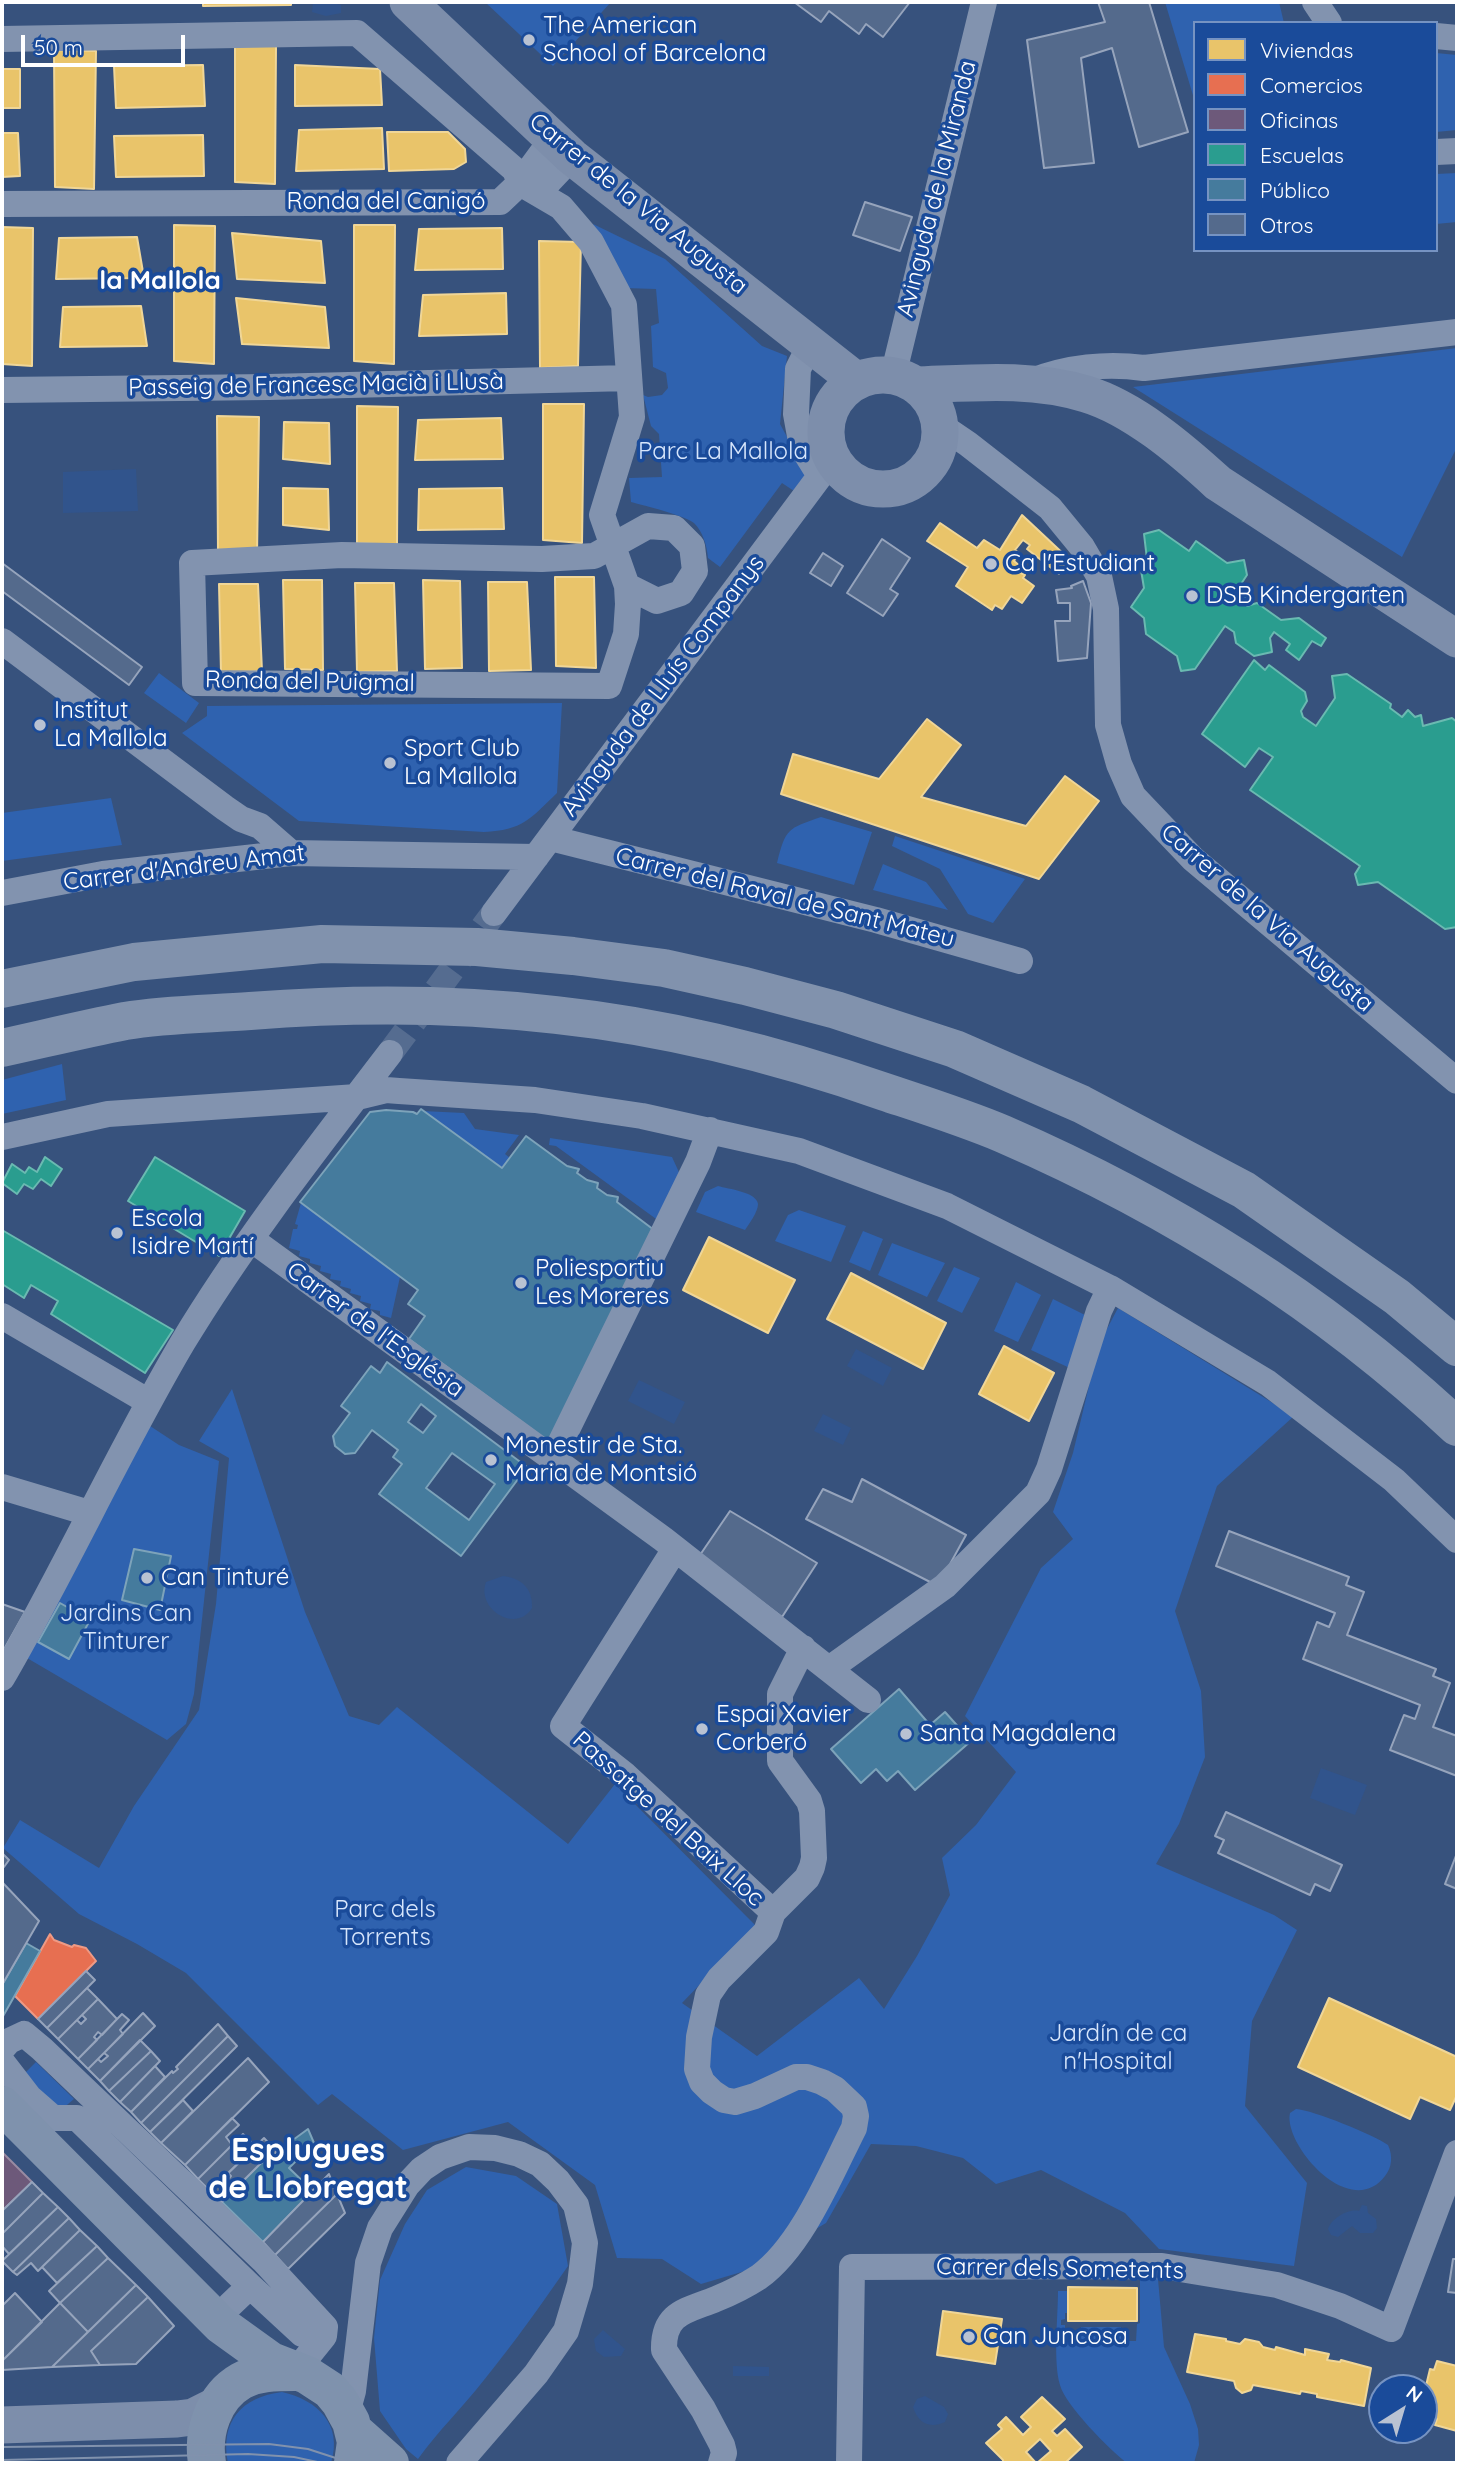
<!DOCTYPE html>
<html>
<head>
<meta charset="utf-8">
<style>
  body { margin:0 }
  #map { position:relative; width:1459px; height:2465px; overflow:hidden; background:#37527d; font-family:Quicksand,sans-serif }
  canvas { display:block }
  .frame { position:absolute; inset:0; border:4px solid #fff; pointer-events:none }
  .legend { position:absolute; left:1193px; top:21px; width:245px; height:231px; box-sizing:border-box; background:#1a4b9a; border:2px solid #7693c2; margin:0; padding:9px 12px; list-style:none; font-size:21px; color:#fff }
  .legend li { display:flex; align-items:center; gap:14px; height:35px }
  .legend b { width:35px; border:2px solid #7693c2 }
  .north { position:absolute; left:1368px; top:2374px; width:70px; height:70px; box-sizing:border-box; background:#1a4b9a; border:2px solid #7693c2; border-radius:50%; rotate:37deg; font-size:19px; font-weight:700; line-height:28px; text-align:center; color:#fff }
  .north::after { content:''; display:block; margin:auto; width:24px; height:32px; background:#b9c2d2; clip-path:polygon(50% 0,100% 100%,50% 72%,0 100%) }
  .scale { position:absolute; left:21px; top:35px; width:164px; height:32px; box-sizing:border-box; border:4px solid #fff; border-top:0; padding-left:9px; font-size:21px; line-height:24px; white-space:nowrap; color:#fff; -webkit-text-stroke:5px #1a4b9a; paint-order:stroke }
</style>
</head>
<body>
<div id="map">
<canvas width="1459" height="2465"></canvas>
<div class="frame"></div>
<ul class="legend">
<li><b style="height:19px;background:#e9c46a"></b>Viviendas</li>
<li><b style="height:19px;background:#e76f51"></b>Comercios</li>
<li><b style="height:19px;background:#6d597a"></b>Oficinas</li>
<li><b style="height:19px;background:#2a9d8f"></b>Escuelas</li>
<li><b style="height:19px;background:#457b9d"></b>Público</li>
<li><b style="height:19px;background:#546a8c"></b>Otros</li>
</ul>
<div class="north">N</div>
<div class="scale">50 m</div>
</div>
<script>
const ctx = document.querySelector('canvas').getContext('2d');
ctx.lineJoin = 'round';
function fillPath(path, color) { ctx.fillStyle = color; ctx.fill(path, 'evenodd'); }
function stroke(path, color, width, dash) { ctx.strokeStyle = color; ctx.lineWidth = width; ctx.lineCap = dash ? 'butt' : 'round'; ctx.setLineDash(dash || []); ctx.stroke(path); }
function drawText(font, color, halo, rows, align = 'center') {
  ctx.font = font + ' Quicksand,sans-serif'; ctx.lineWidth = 7; ctx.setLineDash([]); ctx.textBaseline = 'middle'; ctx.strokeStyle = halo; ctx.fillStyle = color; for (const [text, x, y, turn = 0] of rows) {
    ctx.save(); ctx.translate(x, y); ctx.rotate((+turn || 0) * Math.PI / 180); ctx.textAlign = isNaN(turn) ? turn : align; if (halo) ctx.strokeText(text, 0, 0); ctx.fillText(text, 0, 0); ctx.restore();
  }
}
const green = new Path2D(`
  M485 2H611L553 66Z
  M1165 2H1279L1284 23H1195V102Z
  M1436 53 1457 55V130L1436 132Z
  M1457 173V222L1436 224V174Z
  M593 224 665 259 762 346 787 356 780 424 809 477 797 493 782 483 720 567 708 558C707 546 703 532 694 523 684 515 645 506 631 502L629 478 662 477 659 434 651 426 643 395 648 397 662 395 668 388 666 373 653 367 651 326 659 323 656 289 625 288Z
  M1457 348V447L1402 557 1133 387Z
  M159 673 199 703 186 723 144 693Z
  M562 703 557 793C530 819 523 830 484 832L299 821 182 733 207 716V706Z
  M111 798 122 845 2 861V813Z
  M821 817 872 832 854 885 777 863C786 828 787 829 821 817Z
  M895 836 1025 879 993 923 968 914 940 869 892 846Z
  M883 864 926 882 948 910 873 890Z
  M62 1064 66 1100 2 1114V1080Z
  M422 1111 464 1113 475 1129 519 1135 505 1154 510 1158 502 1168Z
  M550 1138 672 1157 683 1181 663 1224 556 1146 549 1145Z
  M718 1186C728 1189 757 1192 758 1204 758 1212 749 1224 745 1230L696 1212 705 1192Z
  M301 1203 400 1277 391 1318 380 1315V1311L370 1309 371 1304 360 1301 361 1296 350 1293 351 1289 340 1286 341 1281 330 1279 331 1274 320 1271 321 1266 310 1263V1259L299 1256 300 1251 289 1248 293 1229H297L298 1225 295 1224Z
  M799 1210 846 1226 831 1262 775 1241 788 1215Z
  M863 1231 883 1239 870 1271 849 1262Z
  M892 1243 945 1263 927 1297 878 1275Z
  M954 1267 980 1278 962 1313 937 1301Z
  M1016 1282 1041 1295 1018 1342 994 1331Z
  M1053 1299 1093 1319 1074 1370 1031 1350Z
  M1118 1308 1294 1416 1217 1486 1175 1611 1201 1691 1205 1757 1179 1824 1156 1864 1274 1915 1297 1930 1252 2021 1245 2106 1307 2183 1294 2266 1159 2249 1125 2213 1041 2170 996 2184 963 2158 916 2146 871 2144 826 2223 745 2271 701 2284 662 2259 617 2258 595 2185 508 2122 403 2150 332 2094 318 2105 186 1973 137 1944 79 1914 3 1848 20 1820 99 1868 134 1806 199 1710 216 1604 229 1458 199 1441 232 1389 305 1612 349 1716 379 1725 397 1707 568 1844 615 1784 756 1926 682 2003 757 2056 859 1978 884 2009 917 1956 950 1895 942 1858 976 1825 1016 1772 965 1716 1041 1568 1073 1539 1053 1512 1073 1453 1099 1344Z
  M147 1424 179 1445 219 1461 194 1694 186 1724 167 1740 27 1658Z
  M36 2062 74 2099 55 2115 20 2078Z
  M1296 2109C1313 2110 1374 2135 1388 2145 1393 2156 1392 2167 1385 2176 1350 2222 1283 2144 1290 2113Z
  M466 2167 516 2176 557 2204 568 2266C541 2305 514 2343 484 2380 463 2407 438 2431 418 2459L406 2449 380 2411 374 2338 380 2280 405 2224 427 2190Z
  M1140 2279H1158L1164 2347 1190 2404 1198 2429 1199 2445 1194 2463H1127C1110 2450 1065 2405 1060 2385 1053 2361 1058 2317 1058 2291H1068V2313H1065V2319L1061 2320V2325H1065V2342L1080 2341 1081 2327H1121L1122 2341H1136L1137 2324 1140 2323Z
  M282 2392C318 2400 343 2425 331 2463H228C220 2422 241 2397 282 2392Z`);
const water = new Path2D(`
  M313 2H329L341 5V13L326 16 312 12Z
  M136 469 138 511 63 513V472Z
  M856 1349 892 1368 883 1386 847 1366Z
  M639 1380 685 1402 674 1424 628 1401Z
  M823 1414 851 1428 843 1445 814 1431Z
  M503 1576C522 1578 533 1589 532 1608 516 1634 476 1609 486 1582Z
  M1321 1768 1367 1785 1355 1815 1310 1798Z
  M1362 2205 1367 2206 1368 2213 1376 2219 1377 2228 1373 2233H1360L1352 2226 1338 2237 1331 2235 1328 2229C1331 2219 1348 2208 1359 2211Z
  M603 2330 625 2349 621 2356 604 2357 596 2351 594 2339Z
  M733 2366 769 2367V2376H733Z
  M925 2396 944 2407 948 2414 945 2422C929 2429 918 2423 913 2407L917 2399Z`);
const homes = new Path2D(`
  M2 2H83L2 3Z
  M203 2H291V5L203 6Z
  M235 45 276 46 275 184 235 182Z
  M54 50 96 51 94 189 55 187Z
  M203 65 205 106 116 108 114 66Z
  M295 65 380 69 382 105 295 106Z
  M2 69H20V108H2Z
  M382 128 384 169 296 171 299 130Z
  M387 132H448L465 149 466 162 454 169 389 171Z
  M2 133H18L20 176 2 177Z
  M203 135 204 176 116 177 114 136Z
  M174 225 215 226 214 364 174 361Z
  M354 225H395L394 364 354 361Z
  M2 227 33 228 32 366 2 364Z
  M502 228 503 269 415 270 419 229Z
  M232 233 321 241 325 283 237 279Z
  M137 237 144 278 56 279 59 238Z
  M539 241 581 242 578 366 540 368Z
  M506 293 507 334 419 336 423 295Z
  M236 298 325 307 329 348 242 344Z
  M141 306 147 346 60 347 63 307Z
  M543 404H584L582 543 543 540Z
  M357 406 398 407 397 545 357 543Z
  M217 416 259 417 257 556 218 553Z
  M501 418 503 459 415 460 418 420Z
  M284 422 329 423 330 464 283 459Z
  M283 488 328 489 329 530 283 525Z
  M502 488 504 529 418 530 419 489Z
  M1022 515 1070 560 1059 574 1027 549 1030 545 1023 540 1015 550 1019 553 1014 561 1021 567 1019 572 1025 575 1023 578 1034 586 1022 603 1011 596 1002 609 995 605 992 610 956 586 968 567 927 541 940 523 977 548 984 540 1000 550Z
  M555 577H594L596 668 556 666Z
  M283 580H322L323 670 285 669Z
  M423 580 460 581 462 668 425 669Z
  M488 582H527L531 670 489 671Z
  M355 583H394L397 671 357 672Z
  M219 584H258L262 671 221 673Z
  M927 719 961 745 921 797 1026 826 1065 776 1099 801 1039 879 781 794 793 754 879 779Z
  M709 1237 795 1280 768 1333 683 1290Z
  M851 1273 946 1323 923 1369 827 1319Z
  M1004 1346 1054 1373 1029 1421 979 1394Z
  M1329 1998 1457 2057V2095L1450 2110 1420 2097 1410 2119 1298 2067Z
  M1068 2287 1137 2288V2321H1068Z
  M943 2311 1002 2319 995 2364 937 2355Z
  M1195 2334 1226 2339V2341L1240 2344 1245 2339 1259 2342 1263 2347 1275 2350 1276 2347 1305 2355V2349L1329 2354 1327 2360 1340 2362 1341 2360 1371 2368 1364 2406 1317 2397V2394L1301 2391 1300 2394 1253 2385 1251 2390 1242 2393 1236 2388 1234 2381 1187 2372Z
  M1437 2361 1457 2366V2431L1435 2425 1437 2419 1424 2415V2395L1427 2396 1428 2391 1425 2390 1430 2369 1434 2370Z
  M1042 2397 1065 2419 1052 2431 1057 2436 1065 2429 1082 2447 1065 2463H1037L1051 2451 1040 2439 1026 2452 1036 2463H1003V2460L986 2443 1002 2429 998 2425 1006 2417 1023 2435 1031 2427 1021 2417Z`);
const shops = new Path2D(`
  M50 1934 54 1940 72 1947 74 1945 86 1948 96 1961 38 2019 15 1996Z`);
const offices = new Path2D(`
  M2 2152 32 2182 2 2211Z`);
const schools = new Path2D(`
  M1159 530 1189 551 1196 541 1227 563 1244 560 1247 575 1239 587 1244 589 1247 606 1257 603 1281 620 1299 618 1326 638 1321 646 1312 641 1299 660 1286 650 1290 644 1274 632 1270 638 1272 652 1254 656 1236 643 1234 632 1225 626 1195 669 1181 671 1177 656 1146 634 1144 618 1131 607 1144 588 1141 570 1148 568 1144 534Z
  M1254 660 1265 670 1269 665 1305 692 1307 701 1301 711 1303 717 1316 726 1335 698 1332 676 1347 674 1391 704 1390 708 1402 717 1408 710 1415 717 1421 715 1423 726 1452 718 1457 722V927L1445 929 1378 882 1358 885 1355 874 1360 866 1250 790 1273 757 1259 748 1245 767 1202 734Z
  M45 1157 62 1169 51 1186 41 1179 33 1189 24 1184 17 1194 2 1183 12 1164 25 1173 29 1167 37 1172Z
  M155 1157 245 1211 219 1256 128 1201Z
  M2 1230 173 1330 145 1373 51 1314 58 1301 31 1285 24 1298 2 1284Z`);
const public = new Path2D(`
  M421 1109 502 1168 526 1136 567 1166 579 1169 577 1173 587 1180 598 1183 597 1188 607 1195 618 1197 617 1202 658 1233 553 1445 409 1339 425 1316 408 1304 418 1290 300 1202 370 1112 386 1110 413 1112 417 1114Z
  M387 1362 527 1467 461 1556 379 1494 402 1464 393 1457 398 1450 372 1430 355 1453 345 1454 335 1446 333 1436 350 1413 341 1406 371 1366 380 1373ZM421 1404 436 1416 423 1433 408 1422ZM452 1453 495 1484 469 1520 426 1488Z
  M134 1549 171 1556 160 1610 122 1600Z
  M60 1603 90 1620 69 1659 38 1642Z
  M899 1689 930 1725 945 1712 971 1741 915 1790 898 1771 887 1781 876 1769 861 1783 831 1749Z
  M26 1943 40 1951 2 2018V1985Z
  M308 2129 314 2143 289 2168 313 2191 263 2242 222 2202 260 2164Z`);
const building = new Path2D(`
  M794 2H910L883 37 866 24 859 34 829 11 821 22Z
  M1098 2H1149L1188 132 1139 147 1112 48 1081 58 1094 163 1044 168 1027 40 1105 22Z
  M865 202 912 217 900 251 853 235Z
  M882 539 910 558 890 589 898 594 883 616 847 593Z
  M823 553 843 566 831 586 810 573Z
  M2 563 142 667 129 685 2 591Z
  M1083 581 1091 603 1087 658 1058 661 1055 621H1070V603H1058L1056 590 1072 588 1071 586Z
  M862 1479 966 1535 938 1586 806 1519 823 1489 852 1502Z
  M730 1511 817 1563 782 1617 700 1555Z
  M1229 1531 1349 1577 1346 1585 1364 1592 1347 1635 1436 1669 1433 1676 1450 1683 1433 1727 1457 1736V1776L1390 1750 1404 1715 1415 1719 1420 1705 1303 1659 1317 1622 1329 1627 1335 1613 1216 1566Z
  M2 1604 25 1612 2 1653Z
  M1226 1812 1342 1865 1330 1891 1315 1884 1310 1895 1218 1853 1224 1840 1215 1836Z
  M2 1853 9 1860 4 1867 2 1865Z
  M1457 1853V1889L1445 1884Z
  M2 1882 39 1921 2 1985Z
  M86 1971 95 1980 47 2028 38 2019Z
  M87 1988 98 1999 58 2039 47 2028Z
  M98 1999 117 2019 102 2035 98 2032 94 2037 97 2040 78 2059 58 2039 77 2020 81 2024 86 2019 82 2015Z
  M143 2013 155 2026 100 2081 88 2069 98 2059 101 2062 108 2056 104 2053Z
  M122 2014 129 2020 120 2030 123 2034 88 2069 78 2059Z
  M218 2024 228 2036 141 2123 131 2112 172 2071 173 2073 178 2069 176 2067Z
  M228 2036 237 2046 150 2132 141 2123Z
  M140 2040 151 2051 109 2091 100 2081Z
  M151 2051 160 2061 120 2102 109 2091Z
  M248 2058 269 2082 185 2165 161 2143Z
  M155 2066 165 2077 131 2112 120 2102Z
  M183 2100 193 2111 161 2143 150 2132Z
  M232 2118 239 2125 226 2137 232 2145 198 2179 185 2165Z
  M243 2134 253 2144 246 2151 249 2153 210 2191 198 2179Z
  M264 2138 277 2152 260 2164 222 2202 210 2191 222 2179 226 2182 231 2176 228 2173Z
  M329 2174 337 2194 275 2255 263 2242Z
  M32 2182 43 2193 2 2234V2211Z
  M43 2193 58 2207 9 2254 2 2246V2234Z
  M337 2194 345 2213 288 2269 275 2255Z
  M58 2207 69 2218 13 2272 2 2261Z
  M69 2218 80 2230 38 2271 31 2263 17 2275 13 2272Z
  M80 2230 97 2246 57 2283 42 2267Z
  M97 2246 108 2258 60 2303 49 2291Z
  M108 2258 136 2285 88 2332 60 2303Z
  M1453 2259H1457V2293L1448 2292Z
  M136 2285 148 2297 91 2351 100 2365 52 2367Z
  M15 2293 42 2322 2 2361V2306Z
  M148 2297 174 2326 136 2364 100 2365 91 2351Z
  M60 2303 88 2332 52 2367 2 2370V2361Z`);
const streetTunnel = new Path2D(`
  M390 1053 494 913`);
const street = new Path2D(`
  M1315 2 1329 23
  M1436 36 1457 38
  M2 39 357 33 515 170 520 183 500 202 2 204
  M553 138 520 183 561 207 591 242 624 305 632 417 602 515 627 586 628 604 626 634 609 686 195 683 192 563 342 555 542 559 594 556 648 526 674 528 692 546 695 571 681 593 657 601 627 586
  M1436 152 1457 151
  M538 193 572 157
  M811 343 798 369 796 414 802 447 820 476
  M893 376 984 2
  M1032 381C1067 367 1107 363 1144 368L1457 332
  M2 390 269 387 629 378
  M940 425 968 444 1050 508 1082 547 1099 576 1106 609 1108 725 1119 764 1133 796 1193 859 1457 1081
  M2 641 225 808 241 819 260 826 291 853
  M550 838 876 920 1020 961
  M2 893 103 874 291 853 536 857
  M494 913 820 476 834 463
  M2 1137 108 1114 357 1097 386 1090 399 1091 535 1100 642 1116 799 1151 947 1206 1110 1288 1268 1383 1394 1480 1457 1540
  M251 1239 663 1539 868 1700
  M2 1316 149 1402
  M552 1460 698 1162 710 1130
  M2 1487 89 1513
  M675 1549 563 1726 625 1775 773 1912
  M829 1669 945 1586 1038 1493 1049 1469 1099 1311 1110 1288
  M2 1678C66 1568 118 1452 183 1342 244 1241 318 1147 390 1053
  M2 2049 9 2041 24 2034 42 2049 263 2260 325 2327 324 2336 295 2372
  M2 2062 29 2097 53 2118H77L250 2286
  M230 2305 250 2286 302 2334 321 2333
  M347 2413 353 2391 368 2263 380 2228 407 2185 422 2169 440 2157 469 2147 495 2148 519 2154 540 2164 558 2181 576 2205 585 2243 580 2284 566 2331 536 2374 459 2463
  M721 2463 724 2453 722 2445 703 2409 664 2350C663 2312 687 2311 716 2299 731 2293 745 2286 759 2277 802 2246 830 2175 854 2128L856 2116 854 2107 835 2089 822 2082 807 2077H796L755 2096 735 2102 724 2100 712 2092 702 2082 697 2069 699 2037 708 1995 719 1979 766 1932 773 1912 807 1878 812 1867 814 1858 812 1811 809 1801 780 1761V1694L803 1648
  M849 2463 852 2267 1162 2266 1277 2285 1340 2306 1391 2329 1457 2153`);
const secondary = new Path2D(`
  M408 2 572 157 857 381
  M826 432a57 57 0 1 1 114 0a57 57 0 1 1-114 0Z
  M915 385C972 383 1031 377 1086 394 1133 408 1182 450 1218 483L1457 639
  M2 2425 177 2419 193 2417 217 2405`);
const primary = new Path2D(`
  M2 2105 221 2325 271 2361 307 2375 330 2390 340 2402 351 2422 356 2442 353 2463
  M354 2431 390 2463
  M207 2463C202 2433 213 2397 241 2381 257 2372 276 2372 295 2372`);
const highway = new Path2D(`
  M2 989 134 962 322 944 477 947 573 956 664 968 745 986 836 1010 955 1049 1081 1104 1244 1190 1397 1297 1457 1347
  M2 1048C43 1039 84 1029 125 1021 166 1014 209 1014 250 1011 352 1003 454 1003 556 1015 668 1027 779 1055 885 1092 924 1105 965 1118 1003 1134 1169 1206 1325 1304 1457 1427`);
const tram = new Path2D(`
  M2 2447 269 2444 308 2449 351 2463
  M2 2460 248 2454 294 2457 322 2463`);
const markers = [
  [529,40,7,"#b9c2d2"],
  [991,564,7,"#b9c2d2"],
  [1192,596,7,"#b9c2d2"],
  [40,725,7,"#b9c2d2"],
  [390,763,7,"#b9c2d2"],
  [117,1233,7,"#b9c2d2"],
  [521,1283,7,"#b9c2d2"],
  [491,1460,7,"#b9c2d2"],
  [147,1578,7,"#b9c2d2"],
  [702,1729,7,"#b9c2d2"],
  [906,1734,7,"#b9c2d2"],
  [969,2337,7,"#b9c2d2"]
];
const poiNames = [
  ["The American",543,26],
  ["School of Barcelona",543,54],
  ["Ca l'Estudiant",1005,564],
  ["DSB Kindergarten",1206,596],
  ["Institut",54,711],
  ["La Mallola",54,739],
  ["Sport Club",404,749],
  ["La Mallola",404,777],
  ["Escola",131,1219],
  ["Isidre Martí",131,1247],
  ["Poliesportiu",535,1269],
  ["Les Moreres",535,1297],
  ["Monestir de Sta.",505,1446],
  ["Maria de Montsió",505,1474],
  ["Can Tinturé",161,1578],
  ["Espai Xavier",716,1715],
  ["Corberó",716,1743],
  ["Santa Magdalena",920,1734],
  ["Can Juncosa",983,2337]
];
const streetNames = [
  ["Avinguda de la Miranda",937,189,-76],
  ["Ronda del Canigó",386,202],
  ["Carrer de la Via Augusta",638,204,39],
  ["Passeig de Francesc Macià i Llusà",316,385,-1],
  ["Ronda del Puigmal",310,682,1],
  ["Avinguda de Lluís Companys",663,686,-53],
  ["Carrer d'Andreu Amat",184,868,-7],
  ["Carrer del Raval de Sant Mateu",785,898,14],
  ["Carrer de la Via Augusta",1267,918,41],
  ["Carrer de l'Església",375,1330,36],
  ["Passatge del Baix Lloc",668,1819,42],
  ["Carrer dels Sometents",1060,2269,1]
];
const parkNames = [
  ["Parc La Mallola",723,452],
  ["Jardins Can",126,1614],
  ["Tinturer",126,1642],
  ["Parc dels",385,1910],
  ["Torrents",385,1938],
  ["Jardín de ca",1118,2034],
  ["n'Hospital",1118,2062]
];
const neighbourhoodNames = [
  ["la Mallola",160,281]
];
const districtNames = [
  ["Esplugues",308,2151],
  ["de Llobregat",308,2188]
];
fillPath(green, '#2f62af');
fillPath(water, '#31548c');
fillPath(homes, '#e9c46a');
stroke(homes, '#f0d697', 2);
fillPath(shops, '#e76f51');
stroke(shops, '#ee9a85', 2);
fillPath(offices, '#6d597a');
stroke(offices, '#998ba2', 2);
fillPath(schools, '#2a9d8f');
stroke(schools, '#6abab1', 2);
fillPath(public, '#457b9d');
stroke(public, '#7da3ba', 2);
fillPath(building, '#546a8c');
stroke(building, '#96a4bc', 2);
stroke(streetTunnel, '#556c90', 26, [26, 13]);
stroke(street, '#8293af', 26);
stroke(secondary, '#7d8eab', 37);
stroke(primary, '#7f92ad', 38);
stroke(highway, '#8192ad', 38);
stroke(tram, '#8192ad', 2);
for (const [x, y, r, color] of markers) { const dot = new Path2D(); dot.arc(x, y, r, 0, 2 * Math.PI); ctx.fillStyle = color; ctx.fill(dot); stroke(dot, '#1a4b9a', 2.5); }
drawText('24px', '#fff', '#1a4b9a', poiNames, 'left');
drawText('24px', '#fff', '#1a4b9a', streetNames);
drawText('24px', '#d7e6fc', '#1a4b9a', parkNames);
drawText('bold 26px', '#fff', '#1a4b9a', neighbourhoodNames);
drawText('bold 32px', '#fff', '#1a4b9a', districtNames);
</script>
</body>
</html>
